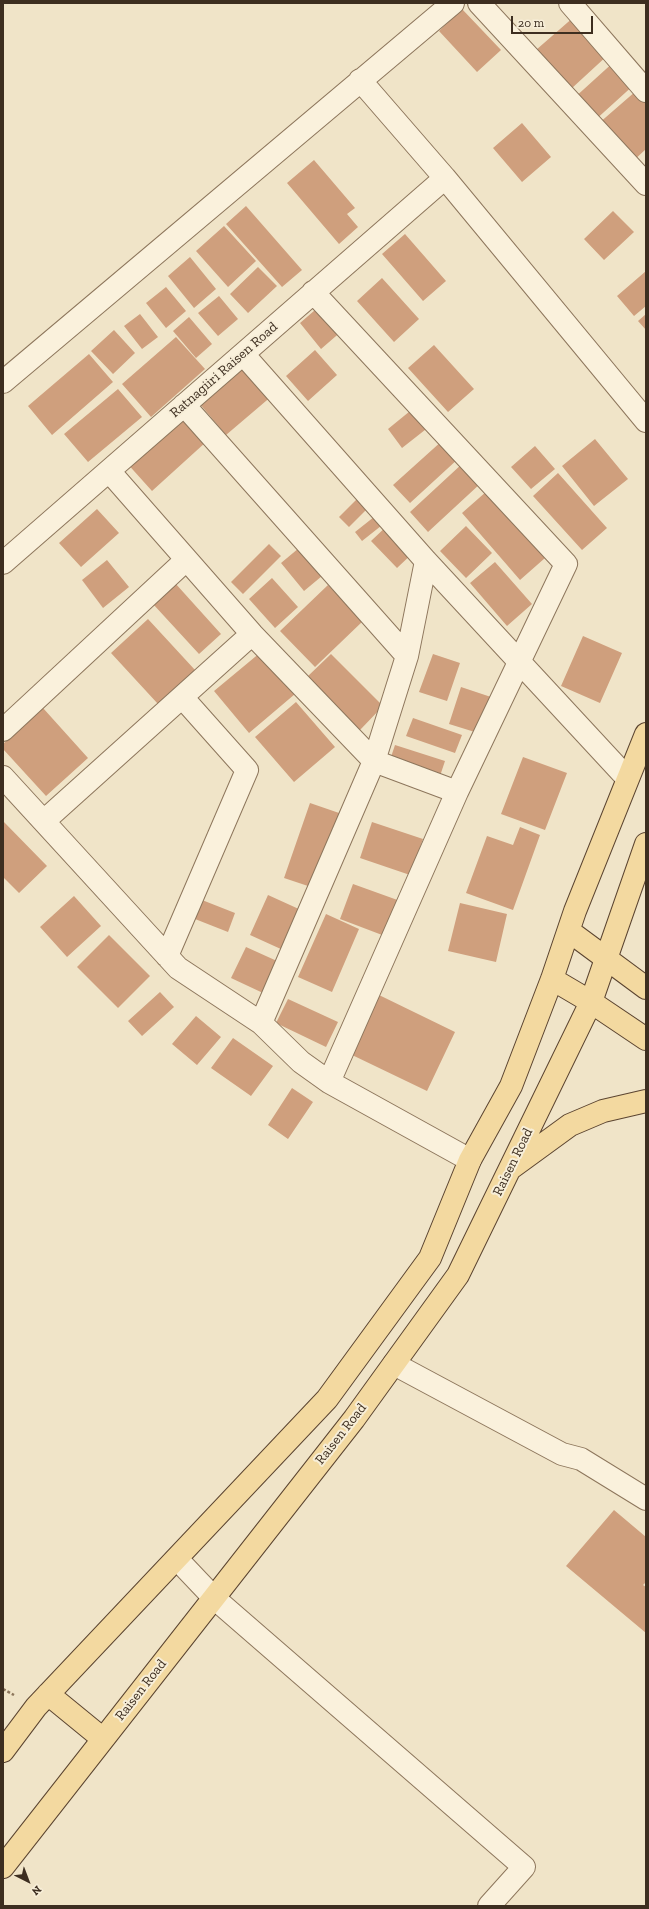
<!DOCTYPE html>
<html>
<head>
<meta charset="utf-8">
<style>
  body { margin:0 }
  #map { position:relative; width:649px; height:1909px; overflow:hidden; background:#f0e4c8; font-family:"Zilla Slab",serif }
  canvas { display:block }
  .frame { position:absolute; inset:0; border:4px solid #3d2e20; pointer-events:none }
  .north { position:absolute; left:8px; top:1861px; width:40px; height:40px; -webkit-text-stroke:3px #f7eed8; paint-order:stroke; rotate:138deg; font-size:11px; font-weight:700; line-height:16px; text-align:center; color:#3d2e20 }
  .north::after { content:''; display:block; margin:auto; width:14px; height:18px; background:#3d2e20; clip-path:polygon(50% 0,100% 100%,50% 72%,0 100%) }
  .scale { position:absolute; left:511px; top:16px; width:82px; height:18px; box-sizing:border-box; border:2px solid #3d2e20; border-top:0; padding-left:5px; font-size:12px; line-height:14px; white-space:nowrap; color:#3d2e20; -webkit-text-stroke:3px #f7eed8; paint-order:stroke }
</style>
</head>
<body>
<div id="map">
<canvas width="649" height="1909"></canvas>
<div class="frame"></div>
<div class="north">N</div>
<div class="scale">20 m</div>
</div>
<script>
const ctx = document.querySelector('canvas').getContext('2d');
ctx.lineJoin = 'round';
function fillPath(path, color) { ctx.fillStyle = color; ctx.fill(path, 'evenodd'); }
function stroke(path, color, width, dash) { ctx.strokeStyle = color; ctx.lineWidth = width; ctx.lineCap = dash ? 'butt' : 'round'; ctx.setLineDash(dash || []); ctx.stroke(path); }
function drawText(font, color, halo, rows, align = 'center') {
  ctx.font = font + ' "Zilla Slab",serif'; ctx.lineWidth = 4; ctx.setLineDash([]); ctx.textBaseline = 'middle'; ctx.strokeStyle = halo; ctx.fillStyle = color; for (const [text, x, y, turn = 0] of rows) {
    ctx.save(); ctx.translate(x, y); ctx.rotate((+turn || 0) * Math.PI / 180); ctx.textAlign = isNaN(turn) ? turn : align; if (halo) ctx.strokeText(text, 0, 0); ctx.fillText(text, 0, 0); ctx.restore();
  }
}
const building = new Path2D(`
  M462 9 501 50 477 72 439 31Z
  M575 16 609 54 571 89 536 50Z
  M616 60 636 83 593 122 573 99Z
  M636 91 646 103V149L632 162 598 124Z
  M522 123 551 157 522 182 493 148Z
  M314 160 355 208 347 214 358 227 339 244 287 183Z
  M246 206 302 270 282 287 226 224Z
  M613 211 634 232 604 260 584 239Z
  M224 226 256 261 228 287 196 251Z
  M405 234 446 281 423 301 382 254Z
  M190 257 216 289 194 308 168 276Z
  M258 267 277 286 248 313 230 294Z
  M646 271V306L634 316 617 296Z
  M382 278 419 319 394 342 357 301Z
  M166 287 186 311 166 328 146 303Z
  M219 296 238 319 218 336 198 313Z
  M322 304 343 330 321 349 300 323Z
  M140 314 158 337 142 349 124 326Z
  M646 314V330L638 321Z
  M189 317 212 344 196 358 173 331Z
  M114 330 135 353 113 374 91 351Z
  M176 337 205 369 151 417 122 384Z
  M434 345 474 389 448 412 408 368Z
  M315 350 337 375 308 401 286 376Z
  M89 354 113 382 52 435 28 406Z
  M246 363 273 395 226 435 199 403Z
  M118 389 142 417 88 462 64 434Z
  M415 407 430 426 402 448 388 429Z
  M179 412 206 442 152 491 125 461Z
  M595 439 628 479 594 506 562 466Z
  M443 440 459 458 410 503 393 485Z
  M535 446 555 469 531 489 511 467Z
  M463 463 481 483 428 532 410 512Z
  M558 473 607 528 582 550 533 496Z
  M487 491 545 558 520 580 462 513Z
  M360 496 370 506 349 527 339 517Z
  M97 509 119 533 81 567 59 543Z
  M379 513 386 522 362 541 355 532Z
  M389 524 415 551 397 568 371 541Z
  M466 526 492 553 466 578 440 551Z
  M269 544 281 556 243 594 231 582Z
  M299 548 322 576 304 591 281 563Z
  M107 560 129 587 103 608 82 580Z
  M495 562 532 604 507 626 470 583Z
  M272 578 298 607 275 628 249 599Z
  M175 583 221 634 199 654 153 604Z
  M328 585 363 621 315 667 280 631Z
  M148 619 195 670 158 704 111 653Z
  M583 636 622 653 600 703 561 686Z
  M261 652 295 694 249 733 214 691Z
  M331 654 383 706 360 730 307 677Z
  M433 654 460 663 447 701 419 692Z
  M461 687 491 697 478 733 449 724Z
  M296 702 335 747 294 782 255 737Z
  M43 708 88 758 46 796 3 749V744Z
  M413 718 462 735 455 753 406 736Z
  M395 745 445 761 439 779 389 763Z
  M523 757 567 773 545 830 501 814Z
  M310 803 342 814 317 889 284 878Z
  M3 821 47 866 19 893 3 877Z
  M372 822 423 839 410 875 360 858Z
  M520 827 540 835 513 910 466 893 487 836 513 845Z
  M353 884 403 902 390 938 340 919Z
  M268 895 301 910 283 950 250 935Z
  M74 896 101 926 67 957 40 927Z
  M202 900 235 913 228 932 195 919Z
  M460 903 507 914 496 962 448 951Z
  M326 914 359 929 332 992 298 977Z
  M109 935 150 976 118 1008 77 967Z
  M246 947 277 961 263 993 231 978Z
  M160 992 174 1007 142 1036 128 1021Z
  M379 995 455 1032 427 1091 350 1054Z
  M288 999 338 1022 326 1047 276 1023Z
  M196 1016 221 1037 197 1065 172 1044Z
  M233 1038 273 1066 251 1096 211 1068Z
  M292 1088 313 1102 288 1139 268 1125Z
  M614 1510 646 1537V1582L643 1585 646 1587V1633L566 1566Z`);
const path = new Path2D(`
  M3 1689 14 1695`);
const minor = new Path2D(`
  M479 3 646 184
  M570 3 646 91
  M360 80 445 178 646 421
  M313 292 566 564 457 792 329 1082
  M243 354 426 561 627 778
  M3 382 453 3
  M184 405 407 656
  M109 471 252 634 374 761 457 792
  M3 563 445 178
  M3 730 186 560
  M3 777 178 968 261 1023 301 1062 329 1082 470 1160
  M44 821 252 634
  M167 956 247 770 182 697
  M261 1023 374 761 407 656 426 561
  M394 1364 562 1454 581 1459 646 1499
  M177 1559 214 1598 524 1867 489 1906`);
const major = new Path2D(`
  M569 931 646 988
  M552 979 591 1002 646 1039
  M511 1168 570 1125 603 1111 646 1101
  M48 1694 103 1739
  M3 1751 36 1707 327 1399 430 1258 470 1160 511 1086 552 979 575 911 646 734
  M3 1867 354 1419 458 1275 591 1002 646 844`);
const streetNames = [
  ["Ratnagiiri Raisen Road",224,370,-41],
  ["Raisen Road",513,1162,-64],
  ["Raisen Road",341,1434,-52],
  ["Raisen Road",141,1690,-52]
];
fillPath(building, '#cf9f7d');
stroke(minor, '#8d765c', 24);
stroke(major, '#5b4430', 24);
stroke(path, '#8d765c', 2.5, [3, 2]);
stroke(minor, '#faf1dc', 22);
stroke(major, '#f3d9a0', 22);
drawText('14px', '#3d2e20', '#f7eed8', streetNames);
</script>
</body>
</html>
